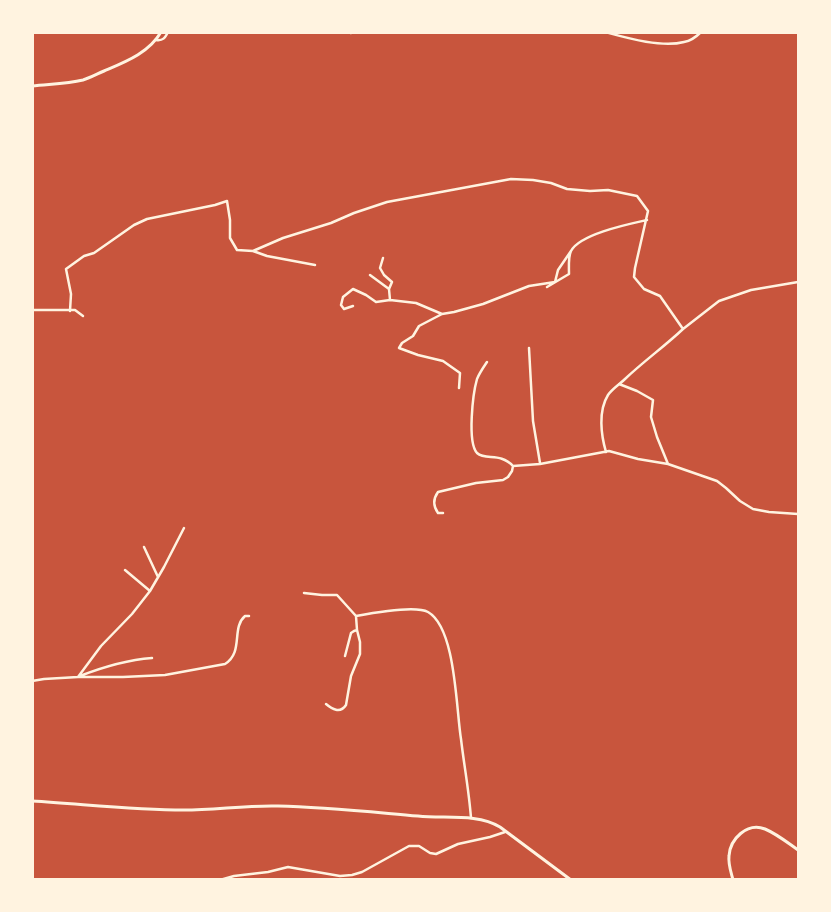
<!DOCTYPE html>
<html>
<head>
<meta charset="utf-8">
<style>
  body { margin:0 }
  #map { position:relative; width:831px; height:912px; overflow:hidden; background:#c8553d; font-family:"Fira Sans",sans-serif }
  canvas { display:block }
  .frame { position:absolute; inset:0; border:34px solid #fff3e0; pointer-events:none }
</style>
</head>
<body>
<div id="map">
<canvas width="831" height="912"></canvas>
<div class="frame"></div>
</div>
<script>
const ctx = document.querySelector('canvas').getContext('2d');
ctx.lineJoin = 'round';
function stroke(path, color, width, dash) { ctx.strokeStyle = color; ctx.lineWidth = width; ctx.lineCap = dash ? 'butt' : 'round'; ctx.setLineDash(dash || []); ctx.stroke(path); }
const minor = new Path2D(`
  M346 32 351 33
  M605 32C627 38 662 48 684 42 691 41 696 37 701 32
  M156 40C163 41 165 38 168 32
  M253 251 267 256 315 265
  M383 258 380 268 384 275 392 282 389 289
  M370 275 389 289 390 300
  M547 287 569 274C569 267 568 257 571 251 580 234 629 224 647 220
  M353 306 344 309 341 305 343 297 353 289 366 295 376 302 390 300 416 303 442 314 454 312 483 304 529 286 555 282 558 270 571 251
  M32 310H75L83 316
  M70 311 71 294 66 269 84 256 94 253 134 225 147 219 215 205 227 201 230 220V238L237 250 253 251 283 238 331 223 354 213 387 202 511 179 533 180 551 183 567 189 590 191 608 190 637 196 648 211 635 268 634 277 644 289 660 296 683 329C665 346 644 361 625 379 620 384 612 389 608 395 598 411 601 435 606 452
  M442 314 419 326 413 336 402 343 399 348 418 355 443 361 460 373 459 388
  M683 329 719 301 751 290 798 282
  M529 348 533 421 540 463
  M619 384 637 391 653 400 651 417 657 437 668 464
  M513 466 540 464 609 451 638 459 668 464 717 481 726 488 740 501 753 509 769 512 798 514
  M443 513H438C433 506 433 499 438 492L476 483 503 480 508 477 512 471 513 466C500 452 486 461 477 453 467 442 473 393 477 379 480 372 483 368 487 362
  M144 547 158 577
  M125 570 150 591
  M304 593 322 595H337L356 616C372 613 415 605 428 612 456 628 456 709 461 739 464 765 469 791 471 818
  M345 656 351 633 354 631 357 630 356 616
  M80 676C103 667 126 660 152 658
  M78 677H123L165 675 225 664C244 652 231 628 245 616H249
  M32 681 44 679 78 677 101 646 132 614 150 591 164 567 184 528
  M326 704C332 709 340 714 346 705L351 676 360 654V642L357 630
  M220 880 234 876 268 872 288 867 340 876 352 875 362 872 409 846H419L430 853 436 854 458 844 490 837 505 832`);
const tertiary = new Path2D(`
  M32 86C49 84 66 84 83 80 90 78 97 74 104 71 125 62 149 53 161 32
  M32 801C83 804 133 810 184 810 215 810 247 805 278 806 325 807 371 812 418 816 444 819 477 813 500 827L571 880
  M733 880C731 872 728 864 729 856 730 839 747 822 765 829 777 834 788 843 798 850`);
stroke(minor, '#fff3e0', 2.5);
stroke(tertiary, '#fff3e0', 3);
</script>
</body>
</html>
